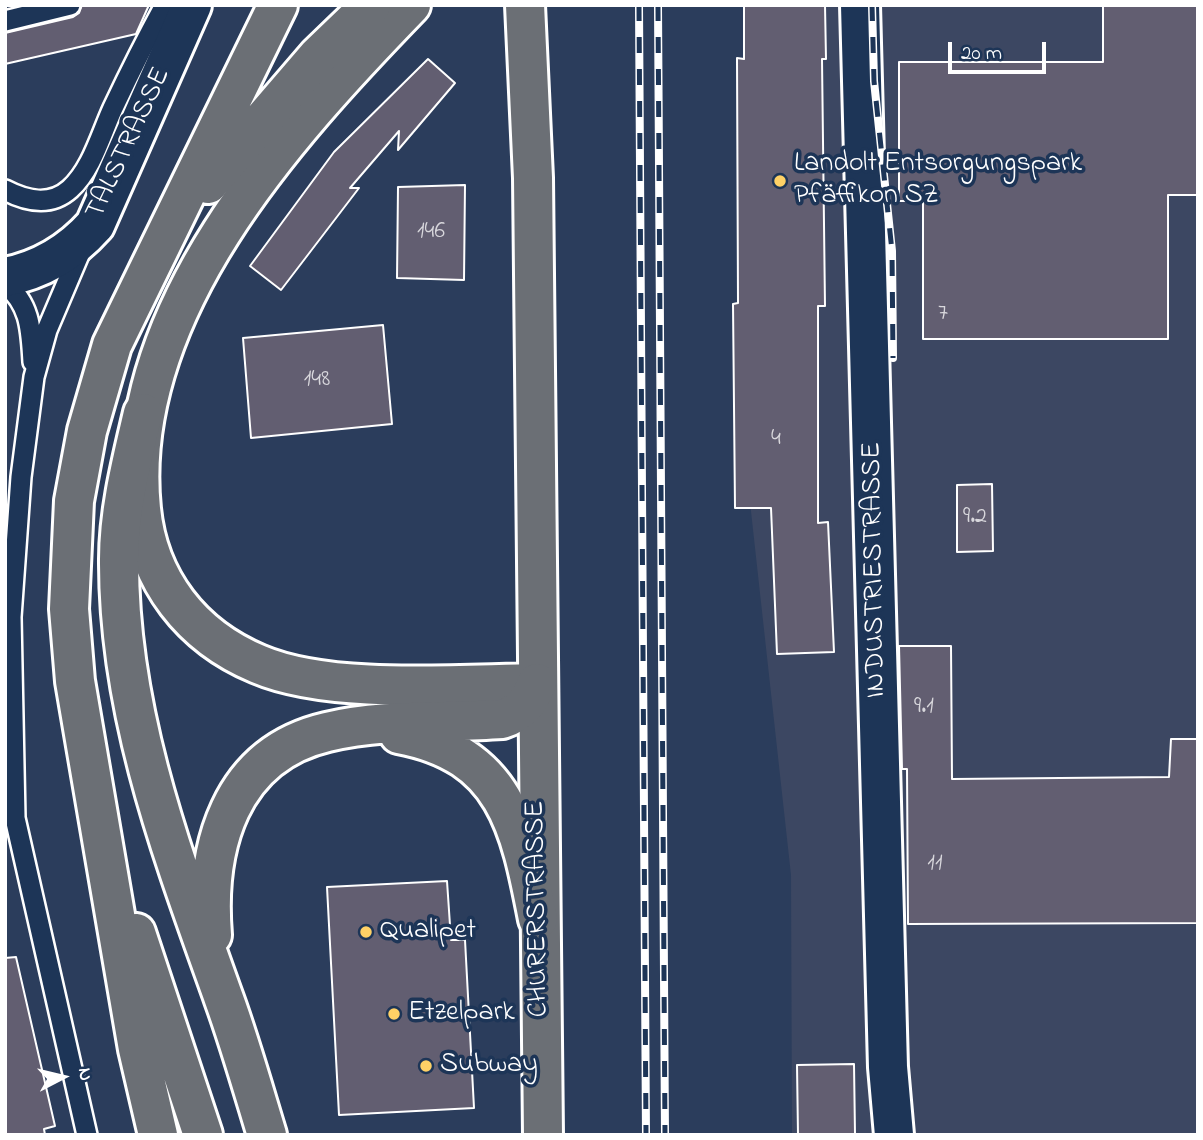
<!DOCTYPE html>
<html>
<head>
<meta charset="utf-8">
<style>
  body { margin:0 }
  #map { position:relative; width:1203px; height:1140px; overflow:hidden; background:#2b3d5c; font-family:"Indie Flower",sans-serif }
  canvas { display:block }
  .frame { position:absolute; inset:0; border:7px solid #fff; pointer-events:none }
  .north { position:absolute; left:28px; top:1042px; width:70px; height:70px; -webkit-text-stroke:5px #1d3557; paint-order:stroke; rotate:83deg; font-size:19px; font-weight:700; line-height:28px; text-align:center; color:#fff }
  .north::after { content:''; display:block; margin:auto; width:24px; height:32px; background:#fff; clip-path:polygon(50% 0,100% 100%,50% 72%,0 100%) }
  .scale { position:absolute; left:948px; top:42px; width:98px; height:32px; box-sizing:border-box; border:4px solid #fff; border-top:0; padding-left:9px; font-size:21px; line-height:24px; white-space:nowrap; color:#fff; -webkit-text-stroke:5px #1d3557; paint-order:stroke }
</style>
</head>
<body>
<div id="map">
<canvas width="1203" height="1140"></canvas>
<div class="frame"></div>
<div class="north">N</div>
<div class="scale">20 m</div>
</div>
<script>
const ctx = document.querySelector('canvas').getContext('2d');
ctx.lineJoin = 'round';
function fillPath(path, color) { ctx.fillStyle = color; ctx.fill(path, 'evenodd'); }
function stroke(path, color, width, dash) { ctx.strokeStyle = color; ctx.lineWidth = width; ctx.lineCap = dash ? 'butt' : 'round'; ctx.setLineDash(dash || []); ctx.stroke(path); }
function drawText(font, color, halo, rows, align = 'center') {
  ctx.font = font + ' "Indie Flower",sans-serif'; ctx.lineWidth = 7; ctx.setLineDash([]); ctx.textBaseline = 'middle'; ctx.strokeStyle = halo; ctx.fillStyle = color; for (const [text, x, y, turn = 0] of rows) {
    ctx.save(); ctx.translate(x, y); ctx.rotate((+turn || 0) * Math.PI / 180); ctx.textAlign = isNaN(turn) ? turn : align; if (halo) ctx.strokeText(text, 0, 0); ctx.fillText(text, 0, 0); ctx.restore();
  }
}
const built = new Path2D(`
  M752 5H1198V1135H792L791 875 747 475Z`);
const building = new Path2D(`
  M82 5H149L136 34 5 64V33L73 17 79 13Z
  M744 5H825L826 59H822L825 306H818V523L828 522 834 652 777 654 771 508H735L733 304 738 303 737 58 744 59Z
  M1103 5H1198V195H1168V339H923V201H899V62H1103Z
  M428 59 455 83 398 150 399 131 350 188H359L281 290 250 266 334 152Z
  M465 185 464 280 397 278 398 187Z
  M383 325 392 424 251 438 243 338Z
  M992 484 993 551 957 552V485Z
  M899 646H951L952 779 1169 777 1171 739H1198V923L908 924 907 769H902Z
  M447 881 451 940H465L474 1108 339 1115 327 887Z
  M16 957 55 1126 44 1129 45 1135H5V958Z
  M854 1064 855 1134 798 1135 797 1065Z`);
const lane = new Path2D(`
  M5 21 70 5
  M5 190C26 201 50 207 70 189 92 169 101 134 113 108 129 74 146 40 164 7L169 5
  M81 250 47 330 34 377 21 477 11 617 15 818 87 1135
  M5 284C31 304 31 332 33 362`);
const street = new Path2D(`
  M860 5 888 1067 894 1135
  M5 277C41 270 71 252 95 225L192 5`);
const primary = new Path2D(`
  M411 5C285 135 121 314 141 509 148 580 191 636 258 664 330 695 458 684 537 683
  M525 5 533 178 543 1135`);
const highway = new Path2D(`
  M208 184 318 56 371 5
  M143 413C132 460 119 510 119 559 118 713 173 856 224 999 240 1043 253 1089 267 1135
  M399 734C506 754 520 826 538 919
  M136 933 203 1135
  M212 935C205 848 229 755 327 732 384 718 444 723 502 719 521 713 530 701 537 683
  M158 1135 138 1049 75 681 69 609 74 501 87 431 112 345 278 5`);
const rail = new Path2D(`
  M639 5 646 1135
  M658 5 665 1135
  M872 5 874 81 892 251 893 358`);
const markers = [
  [780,181,7,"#ffd166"],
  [366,932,7,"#ffd166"],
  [394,1014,7,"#ffd166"],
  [426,1066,7,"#ffd166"]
];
const numberNames = [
  ["146",431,233],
  ["7",943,315],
  ["148",317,381],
  ["4",776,440],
  ["9.2",975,518],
  ["9.1",924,708],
  ["11",935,865]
];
const streetNames = [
  ["TALSTRASSE",130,144,-65],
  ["INDUSTRIESTRASSE",876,570,-91],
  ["CHURERSTRASSE",539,909,-91]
];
const poiNames = [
  ["Landolt Entsorgungspark",794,165],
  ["Pfäffikon SZ",794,197],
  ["Qualipet",380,932],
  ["Etzelpark",408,1014],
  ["Subway",440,1066]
];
fillPath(built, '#3c4762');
fillPath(building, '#625e71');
stroke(building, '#fff', 2);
stroke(lane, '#fff', 24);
stroke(street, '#fff', 44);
stroke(primary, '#fff', 44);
stroke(highway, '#fff', 44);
stroke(lane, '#1d3557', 19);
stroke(street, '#1d3557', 38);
stroke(primary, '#6b6f75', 38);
stroke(highway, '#6b6f75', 38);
stroke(rail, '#fff', 8);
stroke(rail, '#1d3557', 5, [16]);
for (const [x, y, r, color] of markers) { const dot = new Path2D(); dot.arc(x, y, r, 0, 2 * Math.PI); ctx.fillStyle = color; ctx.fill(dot); stroke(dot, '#1d3557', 2.5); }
drawText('24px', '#d8d7dc', null, numberNames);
drawText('28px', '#fff', '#1d3557', streetNames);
drawText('28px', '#fff', '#1d3557', poiNames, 'left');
</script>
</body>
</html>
